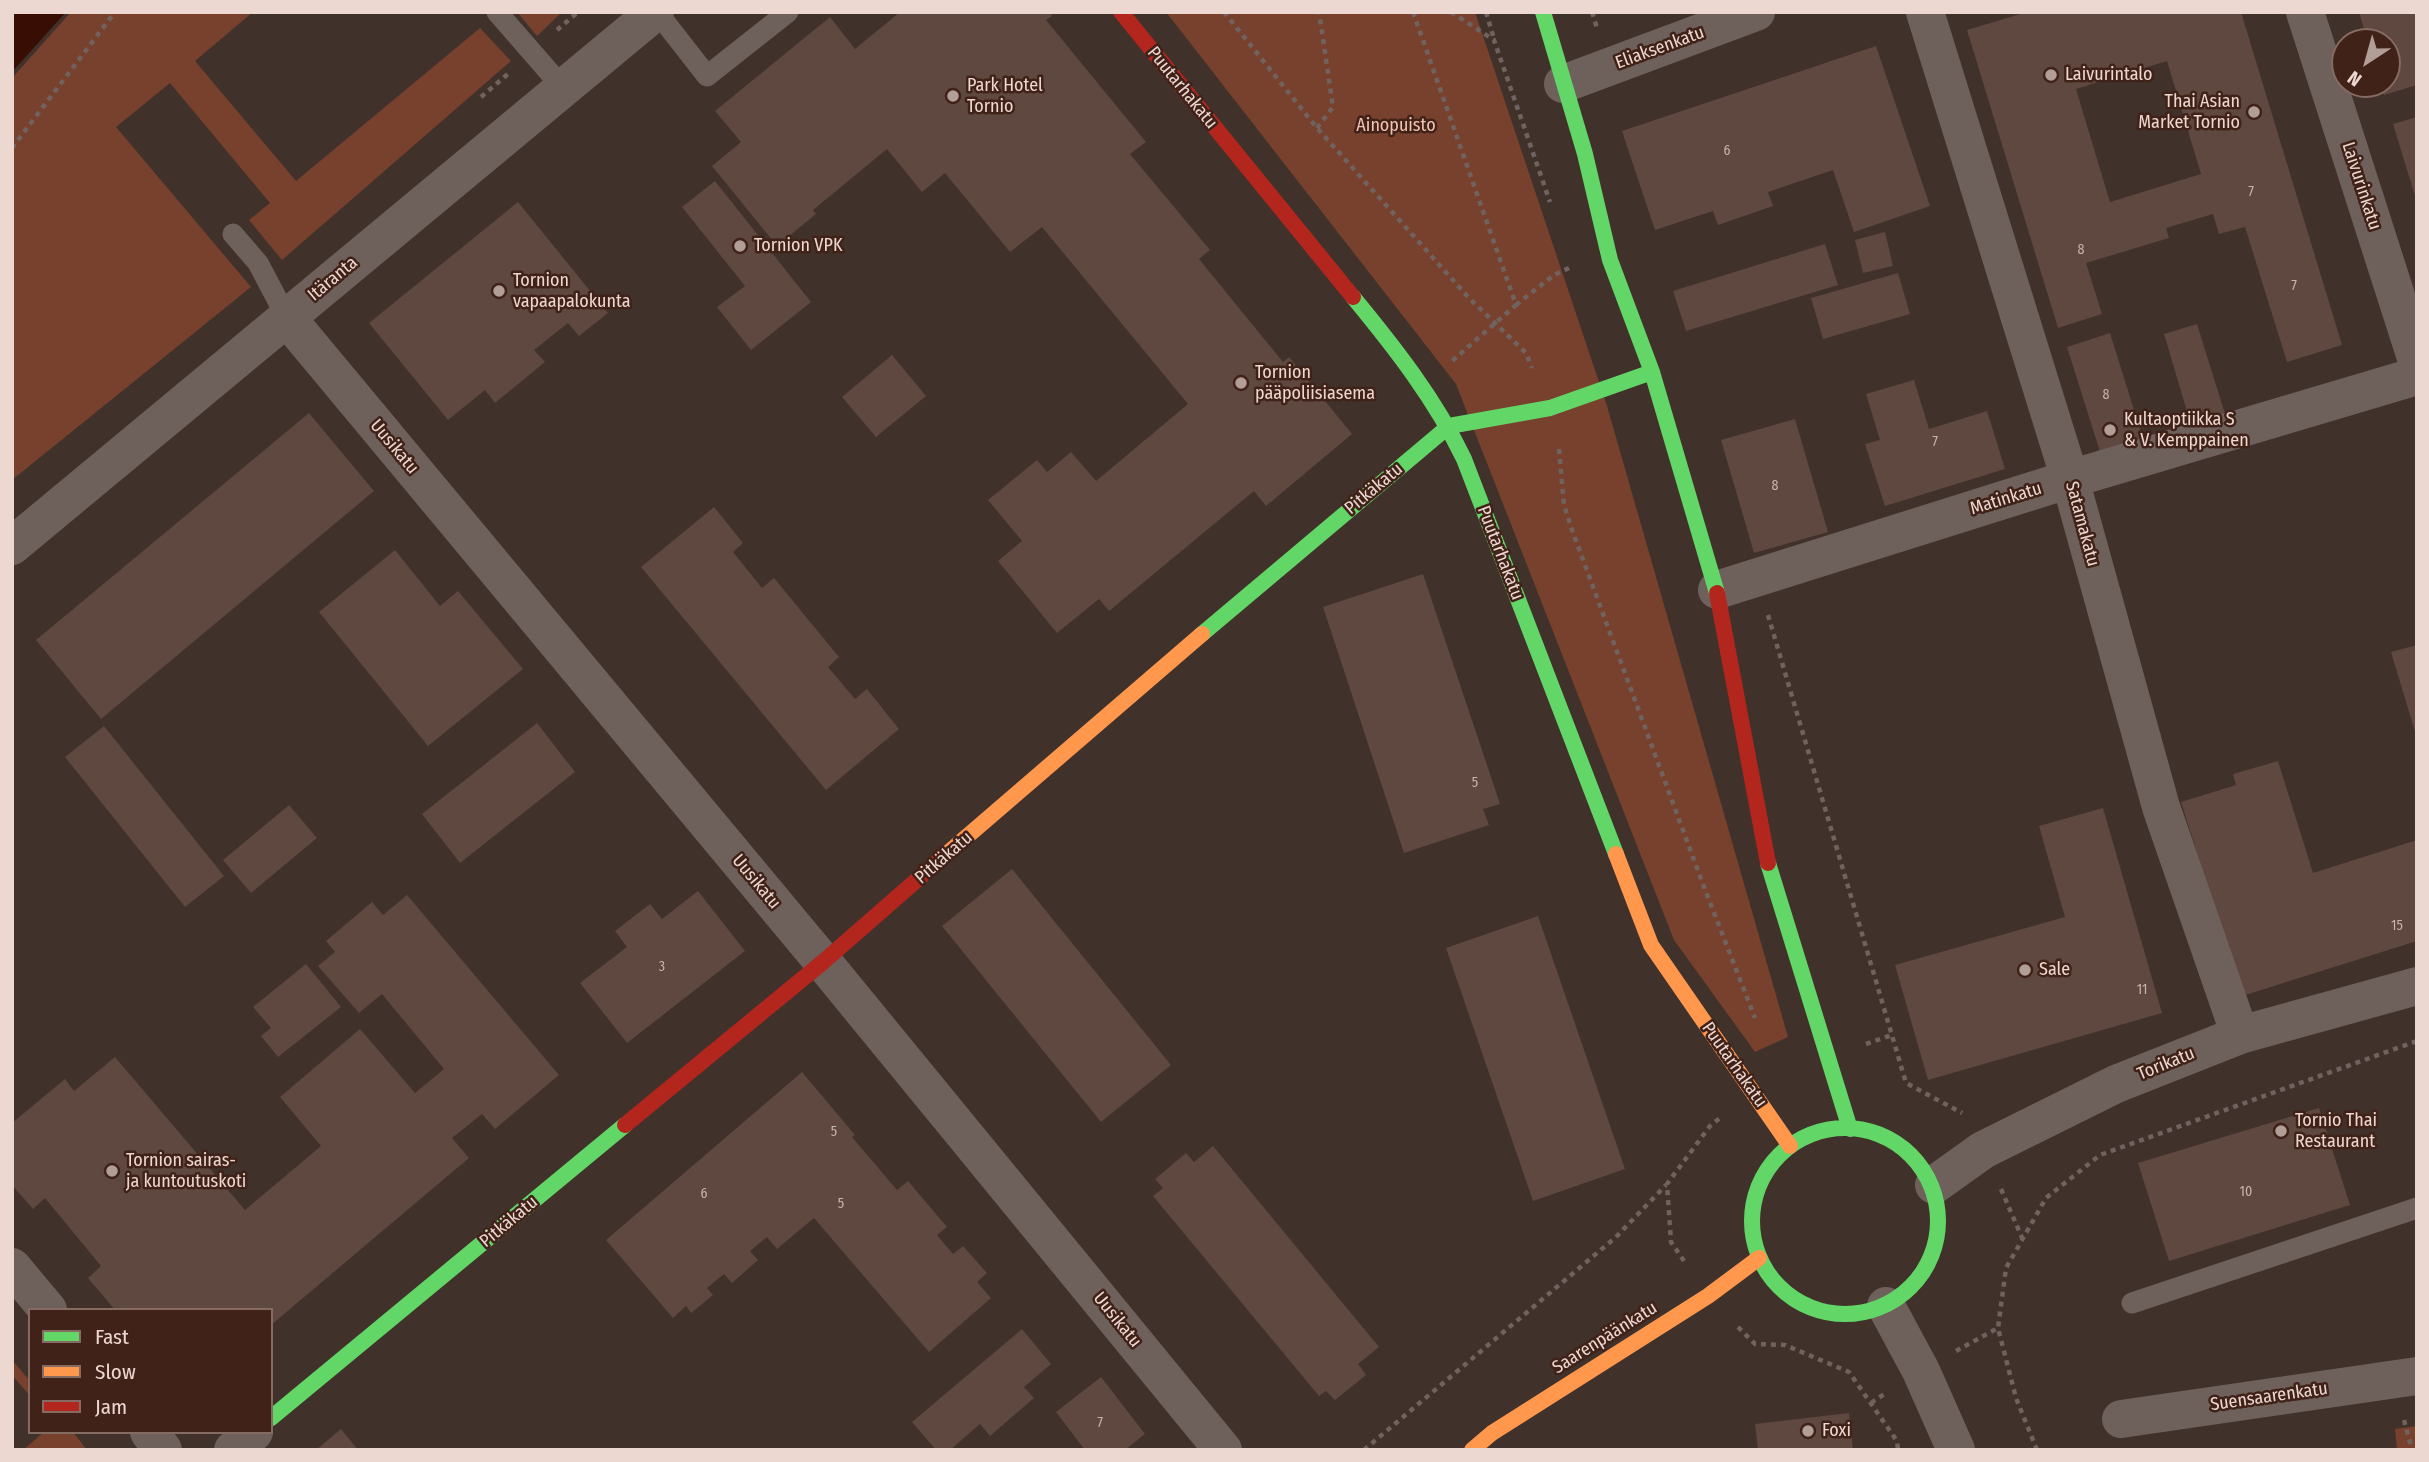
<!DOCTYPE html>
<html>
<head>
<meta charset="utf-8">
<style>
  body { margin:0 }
  #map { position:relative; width:2429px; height:1462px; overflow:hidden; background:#41312b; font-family:"Fira Sans Condensed",sans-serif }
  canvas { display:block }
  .frame { position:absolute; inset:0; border:14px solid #edd8d1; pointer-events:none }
  .legend { position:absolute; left:28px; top:1308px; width:245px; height:126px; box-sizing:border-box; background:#402218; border:2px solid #856b62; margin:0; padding:9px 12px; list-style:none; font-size:21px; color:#edd8d1 }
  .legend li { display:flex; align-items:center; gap:14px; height:35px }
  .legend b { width:35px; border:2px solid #856b62 }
  .north { position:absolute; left:2331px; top:28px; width:70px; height:70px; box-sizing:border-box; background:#402218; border:2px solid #856b62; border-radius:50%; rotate:216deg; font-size:19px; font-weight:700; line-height:28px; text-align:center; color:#edd8d1 }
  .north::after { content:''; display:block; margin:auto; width:24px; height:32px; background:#b19e97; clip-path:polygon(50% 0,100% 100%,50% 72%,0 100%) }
</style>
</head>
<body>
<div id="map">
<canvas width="2429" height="1462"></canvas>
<div class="frame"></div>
<ul class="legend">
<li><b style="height:9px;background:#63d668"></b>Fast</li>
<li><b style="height:9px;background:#ff974d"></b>Slow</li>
<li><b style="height:9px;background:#b3261e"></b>Jam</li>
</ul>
<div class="north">N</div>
</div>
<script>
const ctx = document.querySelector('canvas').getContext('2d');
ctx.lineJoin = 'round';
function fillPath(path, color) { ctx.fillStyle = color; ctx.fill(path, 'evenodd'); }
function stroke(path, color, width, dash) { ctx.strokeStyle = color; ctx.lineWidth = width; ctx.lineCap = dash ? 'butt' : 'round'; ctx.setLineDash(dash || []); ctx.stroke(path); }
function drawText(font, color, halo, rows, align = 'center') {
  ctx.font = font + ' "Fira Sans Condensed",sans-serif'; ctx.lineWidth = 5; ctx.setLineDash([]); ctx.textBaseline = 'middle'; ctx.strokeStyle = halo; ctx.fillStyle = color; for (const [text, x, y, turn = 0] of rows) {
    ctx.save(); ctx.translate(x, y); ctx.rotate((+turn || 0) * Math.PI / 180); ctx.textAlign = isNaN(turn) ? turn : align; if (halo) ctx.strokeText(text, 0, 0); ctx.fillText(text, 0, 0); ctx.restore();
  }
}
const green = new Path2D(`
  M71 12H253L195 61 296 181 480 28 511 61 282 260 249 220 270 203 170 83 116 127 251 287 12 480V78Z
  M517 12H562L537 36Z
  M1166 12H1475L1607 406 1788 1037 1755 1052 1674 940 1456 384Z
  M12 1360 30 1381V1396L12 1375Z
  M2417 1426V1450H2397L2395 1429Z
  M44 1432H73L87 1450H23Z`);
const water = new Path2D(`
  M12 12H66L12 72Z`);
const building = new Path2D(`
  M900 12H1049L1052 16 1046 20 1146 142 1130 154 1210 250 1199 259 1283 362 1289 357 1352 434 1266 506 1254 491 1109 611 1099 599 1057 633 998 561 1022 541 988 500 1037 460 1047 472 1071 452 1096 481 1188 404 1042 227 1010 252 945 173 922 192 887 149 813 210 816 214 777 246 712 166 741 142 715 111 830 17 855 49Z
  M2027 12H2241L2342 345 2287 362 2245 227 2219 234 2213 214 2166 228 2169 238 2086 263 2102 314 2058 328 1967 30ZM2167 61 2201 174 2110 202 2076 89Z
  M2359 12H2417V85L2384 95 2381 84H2387V42H2368Z
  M1876 46 1930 206 1854 232 1833 170 1768 192 1773 206 1718 225 1713 211 1655 230 1622 131Z
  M2417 117V199H2416L2393 124Z
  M715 181 811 302 751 350 717 307 745 286 682 207Z
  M518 202 608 313 579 336 568 323 534 350 545 362 495 403 485 390 448 420 369 323Z
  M1885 232 1893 266 1863 273 1855 240Z
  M1825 244 1838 285 1686 331 1673 291Z
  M1898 273 1910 314 1823 339 1811 298Z
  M2197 324 2226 417 2192 428 2164 334Z
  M2110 333 2144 442 2101 455 2067 347Z
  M892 355 926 396 876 437 842 397Z
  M1914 380 1929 429 1987 411 2005 469 1885 506 1865 444 1880 440 1866 394Z
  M309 413 374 491 101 719 36 640Z
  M1795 419 1828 532 1754 553 1721 440Z
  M714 507 743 543 733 552 762 588 774 578 839 657 828 667 855 699 867 689 899 729 826 790 641 567Z
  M395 550 440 606 458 591 523 669 428 746 319 612Z
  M1423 574 1500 804 1483 809 1489 825 1404 853 1323 607Z
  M2417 645V735H2416L2391 652Z
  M537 723 575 772 460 863 422 814Z
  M104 726 224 876 185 907 65 757Z
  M2278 761 2313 873 2417 840V941L2242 996 2181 802 2236 785 2233 774Z
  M289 805 317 838 251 893 223 860Z
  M2103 808 2162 1013 1928 1080 1895 965 2065 917 2039 826Z
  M1012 869 1171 1065 1101 1122 942 926Z
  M698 891 745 951 627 1043 580 983 627 947 615 931 650 904 662 919Z
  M407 895 559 1075 495 1129 482 1114 452 1138 469 1158 271 1325V1310H115L88 1278 101 1266 45 1198 33 1209 12 1185V1123L65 1079 74 1091 115 1057 245 1210 321 1146 280 1097 360 1029 415 1093 444 1069 382 994 359 1013 318 966 335 952 326 941 372 902 383 915Z
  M1538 916 1625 1169 1533 1201 1446 948Z
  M306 964 341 1007 278 1057 261 1036 271 1028 253 1007Z
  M802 1072 855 1135 852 1137 897 1190 908 1181 947 1227 937 1235 953 1254 963 1246 987 1273 977 1282 991 1298 929 1352 814 1218 777 1249 767 1237 750 1251 758 1260 732 1283 724 1274 707 1288 713 1295 691 1313 686 1306 673 1318 606 1240Z
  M2319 1108 2350 1205 2169 1261 2138 1163Z
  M1213 1146 1379 1347 1358 1364 1366 1375 1335 1400 1326 1391 1319 1396 1153 1196 1163 1188 1155 1179 1186 1153 1194 1162Z
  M1022 1329 1051 1364 1024 1387 1034 1398 990 1436 980 1424 950 1450H936L912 1422Z
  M1101 1377 1145 1434 1125 1450H1085L1056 1412Z
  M1849 1413 1853 1450H1758L1755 1424Z
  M341 1429 358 1450H316Z`);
const path = new Path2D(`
  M1224 12 1317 128 1468 297 1526 353 1532 368
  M1413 12 1516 305 1452 361
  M1451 12 1494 40 1550 202
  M1486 12 1494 39
  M1592 12 1597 28
  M557 30 578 12
  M481 97 509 73
  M1317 128 1333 107 1319 12
  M12 148 115 12
  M1516 305 1554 275 1569 268
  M1559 449 1564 505 1572 530 1704 887 1755 1018
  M1768 615 1906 1083 1962 1113
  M1866 1044 1892 1035
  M2001 1189 2023 1240
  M1684 1261 1671 1242 1667 1184 1710 1126 1720 1118
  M1738 1327 1755 1344 1785 1345 1849 1372 1897 1441 1898 1450
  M1956 1351 1998 1328
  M1871 1403 1886 1393
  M2404 1420 2412 1450
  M1364 1450 1616 1237 1666 1185
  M2037 1450 2016 1398 1998 1328 2006 1268 2046 1198 2100 1155 2417 1041`);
const lane = new Path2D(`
  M497 12 564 89
  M657 12 707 76 788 12
  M233 234 258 263 287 318
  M2132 1303 2417 1208`);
const street = new Path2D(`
  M1925 12 2070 479 2161 807 2240 1035
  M2305 12 2417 361
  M1563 84 1756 12
  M287 318 823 962 1223 1450
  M12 546 655 12
  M1717 590 2070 479 2417 376
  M1934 1185 1983 1150 2116 1084 2240 1035 2417 986
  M12 1267 48 1310
  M1886 1306 1921 1371 1956 1450
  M2121 1419 2417 1376
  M149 1432 163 1450
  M233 1450 254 1432`);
const fast = new Path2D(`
  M1543 12 1585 154 1610 260 1652 372 1717 593
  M1353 297C1395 348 1435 399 1464 459L1616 854
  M1202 634 1449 426 1550 408 1652 372
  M1768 863 1850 1129
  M1752 1221a93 93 0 1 1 186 0a93 93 0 1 1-186 0Z
  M271 1418 625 1125`);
const slow = new Path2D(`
  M1616 854 1651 945 1790 1146
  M942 858 1202 634
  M1472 1450 1492 1433 1708 1296 1759 1258`);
const jam = new Path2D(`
  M1121 12 1353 297
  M1717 593 1768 863
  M625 1125 823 962 942 858`);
const markers = [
  [2051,75,7,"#b19e97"],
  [953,96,7,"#b19e97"],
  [2254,112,7,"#b19e97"],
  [740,246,7,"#b19e97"],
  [499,291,7,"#b19e97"],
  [1241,383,7,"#b19e97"],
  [2110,430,7,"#b19e97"],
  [2025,970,7,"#b19e97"],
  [2281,1131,7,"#b19e97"],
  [112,1171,7,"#b19e97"],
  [1808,1431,7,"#b19e97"]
];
const numberNames = [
  ["6",1727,151],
  ["7",2251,192],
  ["8",2081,250],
  ["7",2294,286],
  ["8",2106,395],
  ["7",1935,442],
  ["8",1775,486],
  ["5",1475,783],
  ["15",2397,926],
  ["3",662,967],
  ["11",2142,990],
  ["5",834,1132],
  ["10",2246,1192],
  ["6",704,1194],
  ["5",841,1204],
  ["7",1100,1423]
];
const streetNames = [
  ["Eliaksenkatu",1660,48,-20],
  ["Puutarhakatu",1182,88,51],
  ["Laivurinkatu",2361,186,72],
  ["Itäranta",333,279,-40],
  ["Uusikatu",394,447,50],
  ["Pitkäkatu",1374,489,-40],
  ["Matinkatu",2006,499,-17],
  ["Satamakatu",2082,524,75],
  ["Puutarhakatu",1500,553,69],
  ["Pitkäkatu",944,858,-41],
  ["Uusikatu",756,882,50],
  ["Torikatu",2166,1064,-22],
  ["Puutarhakatu",1734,1065,55],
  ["Pitkäkatu",509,1222,-40],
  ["Uusikatu",1117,1320,51],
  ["Saarenpäänkatu",1605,1338,-32],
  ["Suensaarenkatu",2269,1397,-8]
];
const poiNames = [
  ["Laivurintalo",2065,75],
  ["Park Hotel",967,86],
  ["Tornio",967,107],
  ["Thai Asian",2240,102,"right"],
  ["Market Tornio",2240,123,"right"],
  ["Tornion VPK",754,246],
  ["Tornion",513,281],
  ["vapaapalokunta",513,302],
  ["Tornion",1255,373],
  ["pääpoliisiasema",1255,394],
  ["Kultaoptiikka S",2124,420],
  ["& V. Kemppainen",2124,441],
  ["Sale",2039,970],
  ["Tornio Thai",2295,1121],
  ["Restaurant",2295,1142],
  ["Tornion sairas-",126,1161],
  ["ja kuntoutuskoti",126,1182],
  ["Foxi",1822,1431]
];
const parkNames = [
  ["Ainopuisto",1396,126]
];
fillPath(green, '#78412e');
fillPath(water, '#380e04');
fillPath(building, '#5e483f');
stroke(path, '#70635f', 4.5, [5, 5]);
stroke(lane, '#6e605b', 21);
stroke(street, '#6e605b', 38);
stroke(fast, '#63d668', 16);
stroke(slow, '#ff974d', 16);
stroke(jam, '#b3261e', 16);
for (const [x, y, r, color] of markers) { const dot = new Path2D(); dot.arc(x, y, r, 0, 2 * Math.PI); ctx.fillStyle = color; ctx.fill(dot); stroke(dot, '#402218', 2.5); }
drawText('14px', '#c9b4ac', null, numberNames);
drawText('18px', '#edd8d1', '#402218', streetNames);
drawText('18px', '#edd8d1', '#402218', poiNames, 'left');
drawText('18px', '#f4c3b2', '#402218', parkNames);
</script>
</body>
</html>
